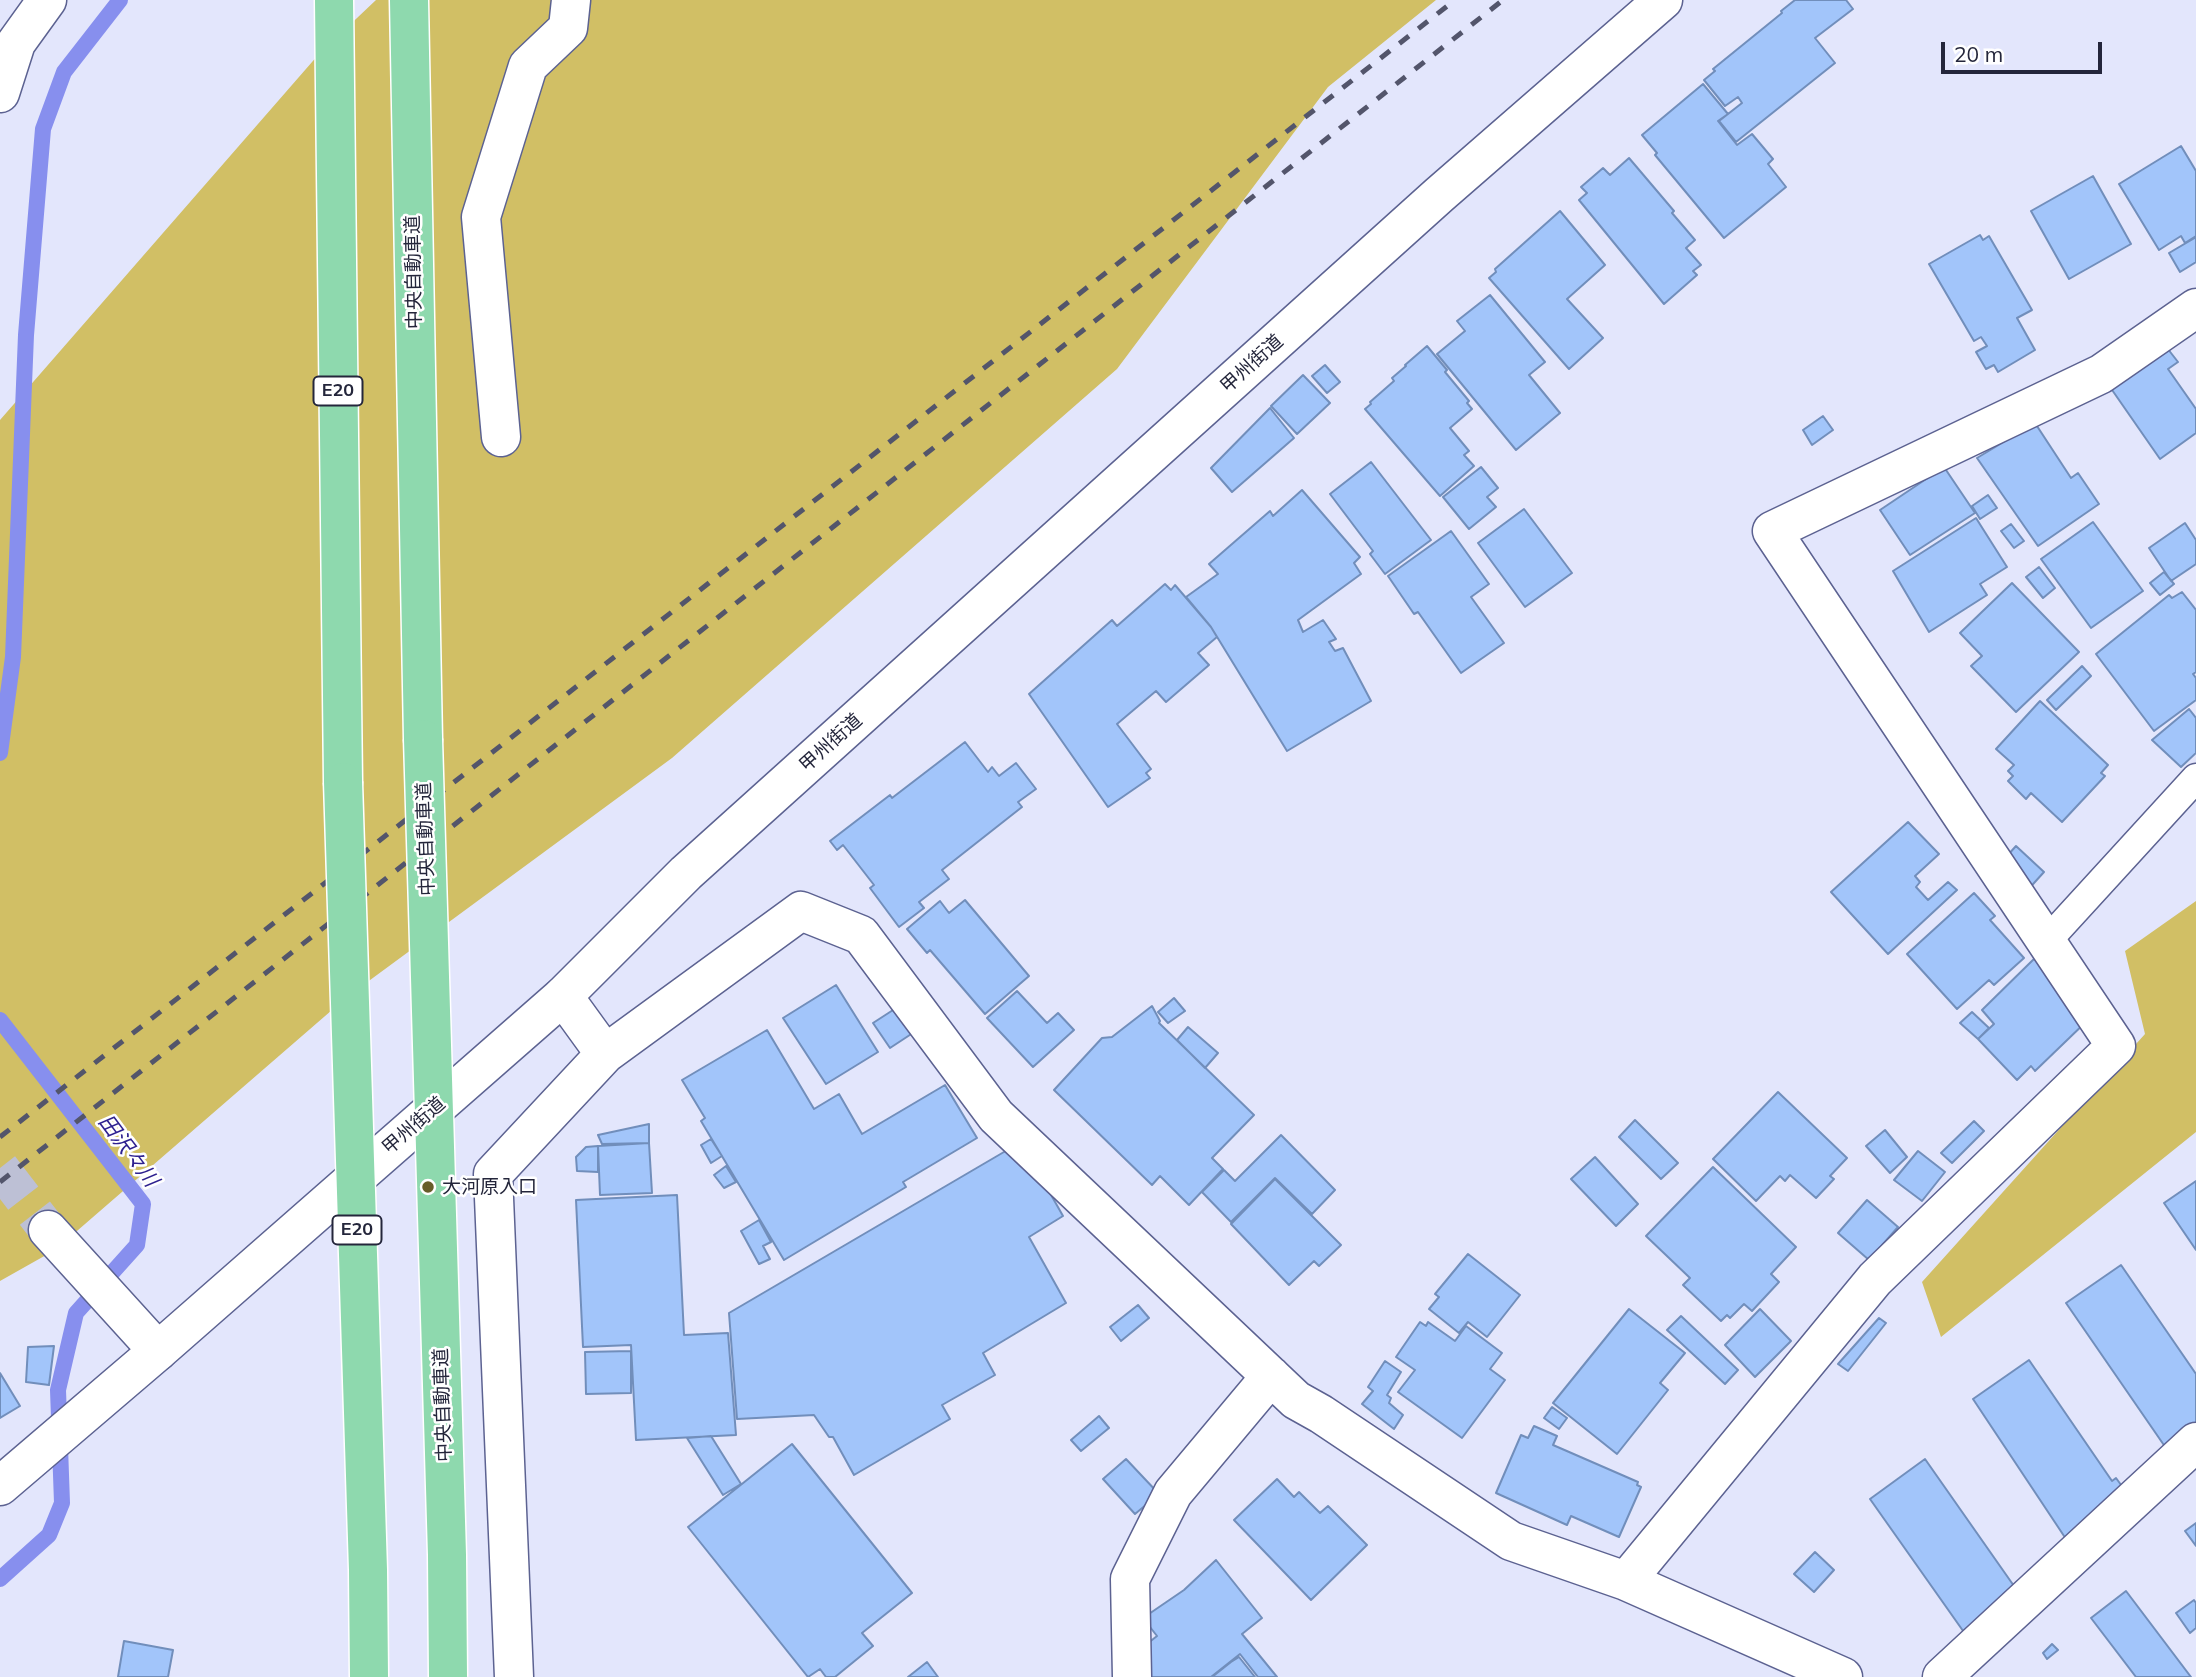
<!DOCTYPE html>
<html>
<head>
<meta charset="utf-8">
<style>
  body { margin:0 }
  #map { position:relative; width:2196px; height:1677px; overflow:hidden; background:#e3e6fc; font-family:Mulish,sans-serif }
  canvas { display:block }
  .scale { position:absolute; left:1941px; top:42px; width:161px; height:32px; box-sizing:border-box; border:4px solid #24263b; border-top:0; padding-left:9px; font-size:21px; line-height:24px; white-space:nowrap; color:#24263b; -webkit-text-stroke:5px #fff; paint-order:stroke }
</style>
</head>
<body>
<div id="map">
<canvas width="2196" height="1677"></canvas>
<div class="scale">20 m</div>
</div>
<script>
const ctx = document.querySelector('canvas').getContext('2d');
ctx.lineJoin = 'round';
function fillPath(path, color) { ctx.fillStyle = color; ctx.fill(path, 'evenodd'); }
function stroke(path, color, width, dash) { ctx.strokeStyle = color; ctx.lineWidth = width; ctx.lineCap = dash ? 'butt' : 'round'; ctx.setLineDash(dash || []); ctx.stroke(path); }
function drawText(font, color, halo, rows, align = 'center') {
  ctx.font = font + ' Mulish,"Noto Sans JP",sans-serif'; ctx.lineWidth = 5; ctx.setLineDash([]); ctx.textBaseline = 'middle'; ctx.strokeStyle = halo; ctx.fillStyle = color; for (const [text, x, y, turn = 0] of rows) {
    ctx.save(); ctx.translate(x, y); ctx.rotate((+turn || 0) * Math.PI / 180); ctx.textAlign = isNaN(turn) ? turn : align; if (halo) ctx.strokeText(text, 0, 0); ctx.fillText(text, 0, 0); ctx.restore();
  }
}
const green = new Path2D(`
  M376 0H1436L1328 87 1117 369 672 758 347 997 55 1250 0 1281V420L319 54Z
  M2196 901V1132L1941 1337 1922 1282 2145 1034 2125 951Z`);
const stream = new Path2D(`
  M0 753 13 657 26 335 43 129 64 72 120 0
  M0 1020 143 1204 137 1245 76 1313 58 1390 62 1503 49 1535 0 1579`);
const building = new Path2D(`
  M1795 0H1846L1853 9 1815 38 1835 63 1736 142 1719 121 1742 103 1738 97 1725 106 1704 80 1715 71 1713 69 1782 13 1781 11Z
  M1703 84 1728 114 1718 121 1737 145 1752 134 1773 159 1768 164 1786 187 1724 238 1655 155 1657 153 1642 135Z
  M2181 146 2196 171V236L2185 243 2181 236 2159 250 2119 184Z
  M1629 158 1674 211 1672 213 1695 240 1686 248 1701 265 1693 271 1697 275 1664 304 1579 200 1587 193 1581 187 1603 168 1610 175Z
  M2093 176 2131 244 2069 279 2031 211Z
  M1560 211 1605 265 1567 299 1603 338 1569 369 1489 278 1496 272 1495 269Z
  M1980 235 1983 240 1989 236 2032 310 2017 318 2035 350 1998 372 1994 365 1986 369 1976 352 1987 346 1981 337 1974 341 1929 264Z
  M2196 237V262L2180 272 2169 253Z
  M1490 295 1545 362 1529 375 1560 413 1516 450 1437 354 1465 331 1457 321Z
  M2164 344 2178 362 2168 369 2196 409V433L2160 459 2110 387Z
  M1427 346 1447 370 1445 372 1469 401 1467 403 1472 409 1450 428 1469 451 1464 455 1474 466 1440 496 1365 409 1371 404 1370 402 1394 381 1392 378 1406 366 1405 365Z
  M1325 365 1340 382 1327 393 1312 376Z
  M1303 375 1330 403 1297 434 1271 406Z
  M1270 408 1294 438 1232 492 1211 468Z
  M1823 416 1833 430 1812 445 1803 430Z
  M2035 423 2071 478 2078 473 2099 504 2038 546 1977 458Z
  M1371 462 1431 540 1385 574 1370 554 1373 551 1330 494Z
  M1481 467 1498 488 1487 497 1496 507 1469 529 1443 497Z
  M1944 467 1975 513 1910 555 1880 510Z
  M1302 490 1360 557 1354 563 1361 574 1298 620 1303 632 1323 620 1336 639 1329 642 1335 651 1343 648 1371 701 1287 751 1211 627 1186 597 1218 574 1209 564 1270 511 1273 516Z
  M1988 495 1997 508 1980 519 1972 506Z
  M1524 509 1572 573 1525 607 1478 543Z
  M1976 518 2007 567 1980 584 1987 595 1929 632 1893 571Z
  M2093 522 2143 591 2091 628 2041 559Z
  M2185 523 2196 540V564L2171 581 2149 548Z
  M2011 524 2024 541 2014 548 2001 531Z
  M1451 531 1489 584 1471 597 1504 643 1461 673 1418 612 1414 614 1388 576Z
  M2039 567 2055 588 2043 598 2026 577Z
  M2164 572 2174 584 2160 595 2150 583Z
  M2012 583 2079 652 2016 712 1971 666 1982 656 1960 633Z
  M1165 584 1171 590 1175 585 1211 627 1217 637 1198 653 1209 665 1166 702 1156 691 1117 724 1151 769 1146 773 1150 778 1108 807 1029 694 1112 620 1117 626Z
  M2182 592 2196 610V672L2193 674 2196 678V700L2154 731 2096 654 2169 595 2172 598Z
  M2082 666 2091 676 2056 710 2047 700Z
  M2040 701 2108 765 2101 773 2105 776 2062 822 2031 793 2026 799 2008 781 2013 776 2008 771 2014 765 1996 749Z
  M2189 709 2196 718V753L2181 767 2152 740Z
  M965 742 988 772 992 767 999 776 1016 763 1036 789 1018 802 1022 807 942 870 949 879 919 902 924 908 899 927 870 888 874 885 843 845 837 850 830 841 890 795 892 798Z
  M1908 822 1939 854 1915 876 1920 882 1916 887 1928 900 1948 882 1957 890 1888 954 1831 892Z
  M2016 846 2044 872 2025 893 1997 867Z
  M1974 893 1995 916 1990 920 2024 958 1994 985 1989 980 1957 1009 1907 954Z
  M965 900 1029 976 985 1014 930 950 927 953 907 929 940 901 949 913Z
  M2038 955 2090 1018 2035 1071 2031 1066 2017 1080 1978 1039 1994 1024 1982 1010Z
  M836 985 878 1052 826 1084 783 1018Z
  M1017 991 1047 1023 1058 1013 1074 1030 1033 1067 987 1018Z
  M1174 998 1185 1011 1168 1023 1158 1012Z
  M910 999 925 1025 890 1048 873 1023Z
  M1152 1006 1160 1021 1159 1023 1254 1115 1212 1158 1223 1169 1189 1205 1160 1176 1152 1185 1054 1090 1102 1038 1112 1037Z
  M1972 1012 1989 1028 1978 1039 1960 1023Z
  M1188 1027 1218 1053 1205 1068 1177 1040Z
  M767 1030 814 1109 839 1094 862 1134 945 1085 977 1138 903 1182 906 1187 784 1260 701 1121 705 1118 682 1080Z
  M1778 1092 1847 1158 1830 1176 1834 1179 1816 1198 1790 1175 1785 1181 1780 1176 1756 1201 1713 1159Z
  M1635 1120 1678 1163 1661 1179 1619 1137Z
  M1974 1121 1984 1131 1952 1163 1941 1153Z
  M649 1124V1143L602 1144 598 1135Z
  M1885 1130 1907 1157 1890 1173 1866 1146Z
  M1281 1135 1335 1190 1312 1214 1275 1178 1231 1222 1202 1192 1224 1170 1235 1181Z
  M711 1139 722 1156 711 1163 701 1145Z
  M1021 1142 1063 1216 1029 1237 1066 1303 983 1353 995 1375 942 1405 950 1419 854 1475 833 1437H829L814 1415 737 1419 729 1313Z
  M649 1143 652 1193 600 1195 598 1146Z
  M598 1146V1172L577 1171 576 1157 586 1147Z
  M1918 1151 1945 1172 1922 1201 1894 1180Z
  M1595 1157 1638 1204 1616 1226 1571 1179Z
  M726 1166 736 1182 724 1188 714 1175Z
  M1713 1167 1796 1247 1771 1274 1779 1282 1752 1311 1744 1304 1730 1318 1727 1315 1721 1321 1683 1285 1690 1278 1646 1236Z
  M1275 1179 1341 1245 1319 1266 1314 1261 1289 1285 1231 1224Z
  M2196 1181V1250L2164 1203Z
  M677 1195 684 1335 728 1333 736 1435 636 1440 631 1345 583 1347 576 1200Z
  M1867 1200 1898 1227 1869 1260 1838 1233Z
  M759 1220 771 1242 763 1246 770 1259 759 1264 741 1231Z
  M1468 1254 1520 1295 1487 1337 1468 1322 1459 1333 1429 1309 1439 1297 1435 1294Z
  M2121 1265 2196 1374V1432L2168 1451 2066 1303Z
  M1138 1305 1149 1318 1121 1341 1110 1327Z
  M1629 1309 1685 1353 1660 1383 1668 1390 1617 1454 1553 1403Z
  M1760 1309 1791 1341 1755 1377 1725 1345Z
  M1681 1316 1738 1370 1725 1384 1667 1330Z
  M1879 1318 1886 1323 1848 1371 1838 1364Z
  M1420 1322 1426 1326 1428 1322 1455 1341 1466 1326 1502 1353 1490 1369 1505 1380 1462 1438 1398 1392 1415 1370 1396 1357Z
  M54 1346 49 1385 26 1382 28 1347Z
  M631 1351V1393L586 1394 585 1352Z
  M2029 1360 2112 1481 2116 1478 2132 1500 2072 1548 1973 1399Z
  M1385 1361 1401 1372 1387 1395 1391 1398 1389 1403 1403 1415 1394 1429 1362 1404 1373 1391 1368 1387Z
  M0 1373 20 1406 0 1418Z
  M1552 1407 1567 1418 1559 1429 1544 1418Z
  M1099 1416 1109 1428 1081 1451 1071 1440Z
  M1534 1426 1557 1436 1553 1445 1638 1482 1637 1485 1641 1487 1619 1537 1571 1516 1567 1525 1496 1493 1521 1435 1528 1438Z
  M711 1436 741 1484 723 1495 687 1438Z
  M792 1444 912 1593 862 1633 873 1646 835 1677H826L820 1669 808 1677 688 1527Z
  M1126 1459 1159 1494 1135 1514 1103 1479Z
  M1925 1459 2028 1606 1973 1645 1870 1499Z
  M1277 1479 1294 1497 1299 1492 1320 1513 1328 1506 1367 1545 1311 1600 1234 1520Z
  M2196 1523V1546L2185 1531Z
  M1815 1552 1834 1570 1814 1592 1794 1574Z
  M1216 1560 1262 1618 1242 1634 1277 1677H1258L1240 1654 1211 1677H1146L1132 1656 1157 1636 1143 1618 1184 1590Z
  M2126 1591 2191 1677H2136L2091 1618Z
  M2194 1600 2196 1603V1628L2190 1633 2176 1613Z
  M124 1641 173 1650 168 1677H118Z
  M2052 1644 2058 1650 2047 1659 2043 1653Z
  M1239 1657 1255 1677H1212L1231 1662Z
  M927 1662 938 1677H908Z`);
const streetTunnel = new Path2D(`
  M0 1168 48 1230`);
const lane = new Path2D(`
  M2046 942 2196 778`);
const street = new Path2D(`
  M0 93 16 43 47 0
  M501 437 481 217 528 66 568 28 571 0
  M605 1054 801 911 861 935 996 1116 1296 1400 1321 1414 1511 1541 1626 1581 1843 1677
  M48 1230 158 1351
  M1626 1581 1875 1279 2116 1046 1772 531 2101 374 2196 308
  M514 1677 493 1174 605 1054 563 996
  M1132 1677 1130 1579 1173 1493 1271 1376
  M1942 1677 2196 1442`);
const secondary = new Path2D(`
  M0 1486 158 1351 563 996 686 873 1439 195 1663 0`);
const highway = new Path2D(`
  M334 0 343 782
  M409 0 423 739`);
const rail = new Path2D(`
  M0 1137 1455 0
  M0 1182 1503 0`);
const highwayBridge = new Path2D(`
  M423 739 447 1555 448 1677
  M343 782 368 1570 369 1677`);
const markers = [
  [428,1187,7,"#675d29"]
];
const shields = [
  [338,391,49],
  [357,1230,49]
];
const shieldNames = [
  ["E20",338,391],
  ["E20",357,1230]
];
const streetNames = [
  ["中央自動車道",414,272,-91],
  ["甲州街道",1252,364,-42],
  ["甲州街道",831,743,-42],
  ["中央自動車道",426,839,-92],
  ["甲州街道",414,1126,-41],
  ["中央自動車道",443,1405,-92]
];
const poiNames = [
  ["大河原入口",442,1187]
];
const waterNames = [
  ["田沢々川",128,1151,53]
];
fillPath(green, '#d1bf65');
stroke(stream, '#878fee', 16);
fillPath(building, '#a2c5fa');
stroke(building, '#718ebb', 2);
stroke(streetTunnel, '#bdc0d5', 38, [38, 19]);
stroke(lane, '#5c6291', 31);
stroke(street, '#5c6291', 41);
stroke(secondary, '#5c6291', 41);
stroke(highway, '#fff', 41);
stroke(lane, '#fff', 28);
stroke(street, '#fff', 38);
stroke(secondary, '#fff', 38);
stroke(highway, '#8ed9ae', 38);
stroke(rail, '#53556b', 5, [12, 12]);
stroke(highwayBridge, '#fff', 41, []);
stroke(highwayBridge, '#8ed9ae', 38);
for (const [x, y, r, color] of markers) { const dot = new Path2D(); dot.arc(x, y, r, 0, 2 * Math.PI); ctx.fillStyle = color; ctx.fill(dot); stroke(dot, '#fff', 2.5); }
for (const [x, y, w] of shields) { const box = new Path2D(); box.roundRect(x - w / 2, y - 14.5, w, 29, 5); ctx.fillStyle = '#fff'; ctx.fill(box); stroke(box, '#24263b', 2); }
drawText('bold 18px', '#24263b', null, shieldNames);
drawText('19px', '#24263b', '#fff', streetNames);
drawText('19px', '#24263b', '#fff', poiNames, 'left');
drawText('italic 21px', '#2e218f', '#fff', waterNames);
</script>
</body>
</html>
